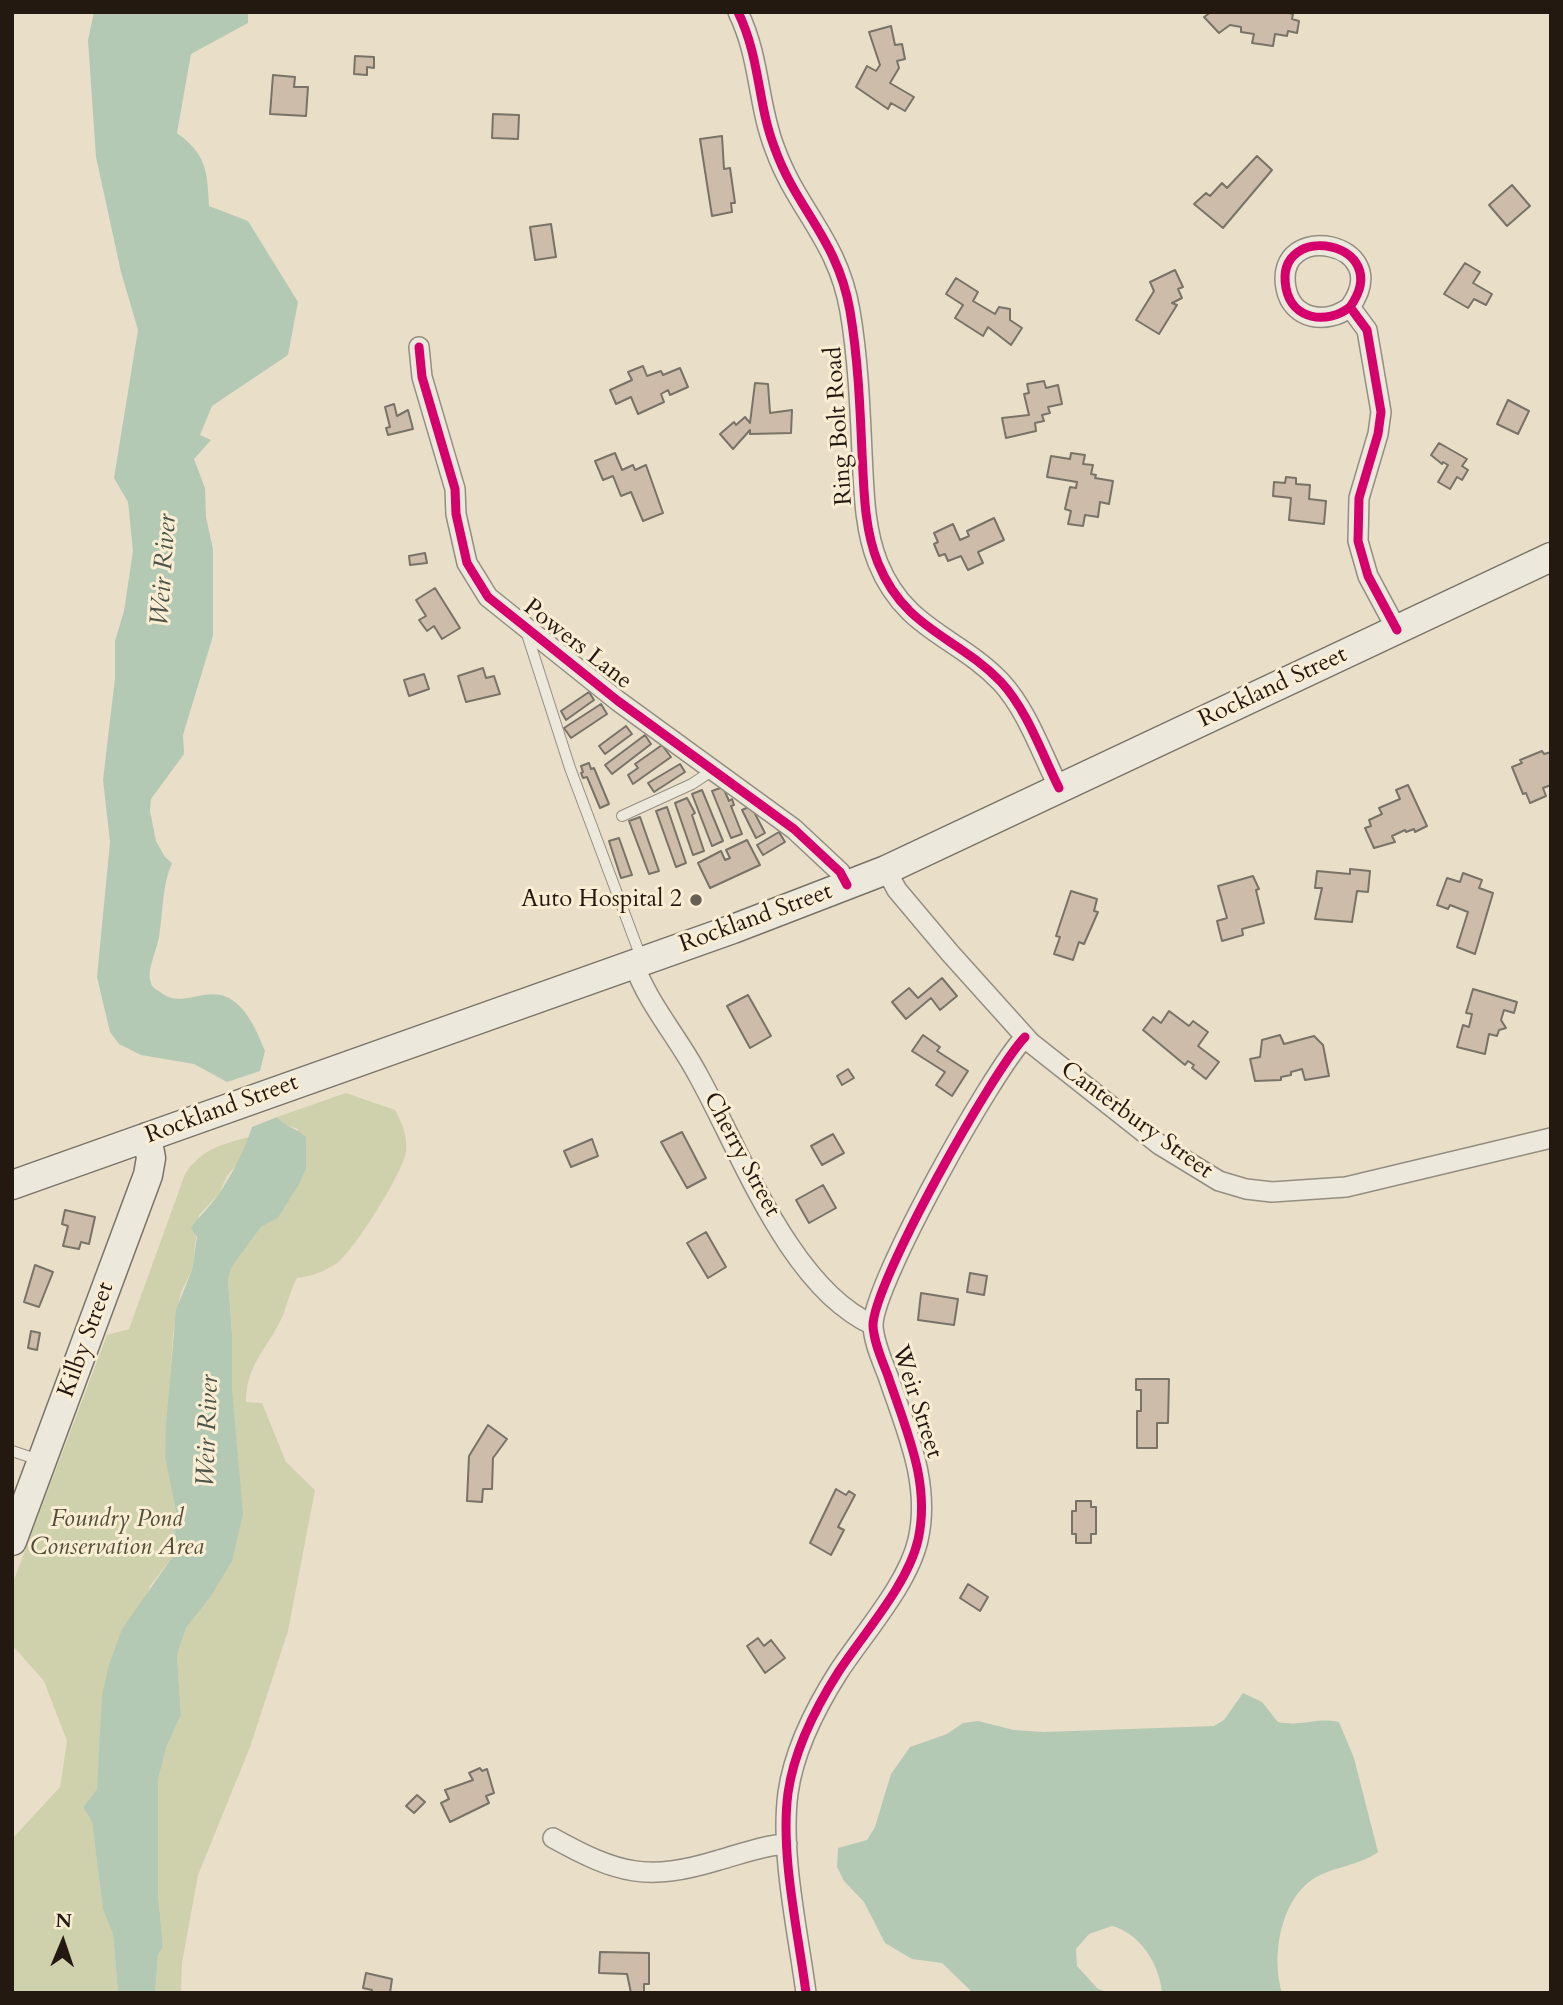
<!DOCTYPE html>
<html>
<head>
<meta charset="utf-8">
<style>
  body { margin:0 }
  #map { position:relative; width:1563px; height:2005px; overflow:hidden; background:#e9dfc8; font-family:Cardo,serif }
  canvas { display:block }
  .frame { position:absolute; inset:0; border:14px solid #231911; pointer-events:none }
  .north { position:absolute; left:28px; top:1907px; width:70px; height:70px; -webkit-text-stroke:5px #f9eed3; paint-order:stroke; rotate:2deg; font-size:19px; font-weight:700; line-height:28px; text-align:center; color:#231911 }
  .north::after { content:''; display:block; margin:auto; width:24px; height:32px; background:#231911; clip-path:polygon(50% 0,100% 100%,50% 72%,0 100%) }
</style>
</head>
<body>
<div id="map">
<canvas width="1563" height="2005"></canvas>
<div class="frame"></div>
<div class="north">N</div>
</div>
<script>
const ctx = document.querySelector('canvas').getContext('2d');
ctx.lineJoin = 'round';
function fillPath(path, color) { ctx.fillStyle = color; ctx.fill(path, 'evenodd'); }
function stroke(path, color, width, dash) { ctx.strokeStyle = color; ctx.lineWidth = width; ctx.lineCap = dash ? 'butt' : 'round'; ctx.setLineDash(dash || []); ctx.stroke(path); }
function drawText(font, color, halo, rows, align = 'center') {
  ctx.font = font + ' Cardo,serif'; ctx.lineWidth = 6; ctx.setLineDash([]); ctx.textBaseline = 'middle'; ctx.strokeStyle = halo; ctx.fillStyle = color; for (const [text, x, y, turn = 0] of rows) {
    ctx.save(); ctx.translate(x, y); ctx.rotate((+turn || 0) * Math.PI / 180); ctx.textAlign = isNaN(turn) ? turn : align; if (halo) ctx.strokeText(text, 0, 0); ctx.fillText(text, 0, 0); ctx.restore();
  }
}
const green = new Path2D(`
  M346 1093 395 1110C402 1123 408 1137 406 1152 403 1172 354 1251 337 1263 324 1272 312 1276 297 1278 290 1291 288 1302 283 1315 269 1348 246 1363 246 1402L262 1403 286 1462 315 1490 288 1631 250 1747 198 1875 182 1963 181 1993H155L158 1955 163 1947 158 1893V1780L166 1748 181 1715 177 1655 186 1628 209 1599 232 1389V1333L228 1279 231 1268 261 1227 278 1218 297 1188 298 1129 283 1124 277 1117Z
  M249 1137 244 1156 227 1176 218 1195 199 1215 192 1270 181 1292 173 1335 165 1458 176 1512 173 1556 150 1586 100 1755 97 1789 83 1807 92 1822 103 1910 113 1933 118 1993H12V1839L60 1787 67 1741 44 1681 12 1645V1585L107 1335 129 1329 185 1174C201 1149 223 1144 249 1137Z`);
const water = new Path2D(`
  M94 12H248V23L191 54 177 133C207 155 207 171 209 206L248 221 298 302 288 355 212 406 200 435 211 440 194 459 205 488 206 517 213 549V636L183 735 184 754 151 799 150 811 156 841 165 857 172 863C162 885 163 912 159 937 157 949 148 968 150 979 151 989 157 989 163 994 182 1008 206 986 229 998 248 1009 257 1032 265 1051L260 1071 227 1082 194 1064 141 1055 119 1044 110 1032 97 977 110 842 103 780 115 678V641L124 611 133 551 128 502 114 478 138 330 121 272 96 157 88 40Z
  M277 1117C285 1127 297 1128 306 1137V1169L297 1188 278 1218 261 1227 231 1268 228 1279 232 1333V1389L243 1514 232 1561 209 1599 186 1628 177 1655 181 1715 166 1748 158 1780V1893L163 1947 158 1955 155 1993H118L113 1934 103 1910 92 1822 83 1807 97 1789 102 1695 109 1665 122 1629 173 1556 176 1512 165 1458 166 1425 176 1310 192 1270 197 1237 191 1228C199 1216 210 1207 218 1195 233 1173 244 1151 252 1127Z
  M1243 1693 1262 1702 1278 1722C1304 1727 1314 1717 1339 1722L1354 1758 1378 1852C1359 1866 1334 1866 1313 1879 1280 1901 1271 1957 1282 1993H1162C1160 1965 1140 1933 1112 1926L1089 1934 1076 1949 1077 1966 1098 1989 1110 1993H973L942 1963 912 1959 885 1943 864 1902 844 1881 837 1867 838 1848 867 1840 875 1827 891 1774 910 1747 947 1734 963 1723 978 1721 1014 1730 1044 1732 1214 1726 1224 1720Z`);
const building = new Path2D(`
  M1211 12H1285L1293 14 1292 19 1299 21 1297 33 1288 31 1287 36 1275 34 1273 46 1252 43 1254 34 1241 32V27L1230 25 1219 33 1204 17Z
  M891 26 895 45 902 44 905 59 897 61 899 68 890 83 914 97 905 111 891 103 888 109 856 87 867 66 876 71 880 65 869 32Z
  M355 56 374 57V68L367 67V75L354 74Z
  M273 75 295 77 294 87H308L306 116 270 114Z
  M493 114 519 115 518 139 492 138Z
  M722 136 724 169 730 168 735 203H731L732 212 712 216 700 139Z
  M1257 156 1272 170 1223 228 1194 204 1206 193 1210 196 1222 183 1227 188Z
  M1512 185 1530 206 1507 226 1489 205Z
  M551 224 556 257 535 260 530 227Z
  M1465 263 1480 272 1473 283 1492 294 1486 305 1474 299 1468 308 1444 294Z
  M1175 270 1183 287 1178 289 1182 298 1172 303 1177 305 1159 334 1136 320 1154 291 1150 282Z
  M956 278 978 292 973 301 995 314 999 307 1010 309V320L1022 328 1011 345 988 327 983 336 955 318 963 305 946 294Z
  M643 366 647 376 661 371 663 375 680 368 688 387 670 395 668 390 661 394 664 402 638 414 631 397 616 404 610 390 632 380 628 372Z
  M1044 381 1046 388 1058 385 1062 404 1048 407 1050 413 1042 415 1044 421 1035 423 1036 431 1006 438 1002 418 1029 415 1024 394 1029 393 1027 384Z
  M755 383 768 384 770 413 792 410 791 433 750 434V430L733 449 720 434 734 422 736 425 745 417 750 423Z
  M1508 400 1529 411 1518 434 1497 424Z
  M394 404 397 416 408 410 413 429 388 435 386 428 390 427 385 407Z
  M1439 443 1467 459 1462 466 1468 470 1462 480 1457 477 1450 489 1438 482 1448 465 1443 462 1442 464 1431 455Z
  M615 453 622 470 633 465 635 470 646 465 663 513 643 521 631 492 621 496 613 476 603 480 595 461Z
  M1071 453 1085 455 1083 464 1093 465 1091 474 1096 475 1095 478 1113 481 1109 504 1100 502 1098 517 1085 515 1083 526 1068 524 1071 511 1065 509 1070 487 1076 488 1077 482 1047 477 1051 456 1070 459Z
  M1286 477 1296 478V484L1310 485 1309 499 1326 501 1324 524 1289 520 1291 498 1273 496 1274 482 1285 483Z
  M994 518 1004 540 978 552 983 563 968 570 961 556 948 561 945 554 939 556 934 544 938 542 934 533 953 524 960 540 969 536 967 531Z
  M425 553 427 563 410 565 409 556Z
  M435 588 460 628 442 639 434 626 427 631 419 620 426 616 416 600Z
  M483 668 486 678 494 676 500 694 466 702 458 676Z
  M424 674 429 689 409 696 404 680Z
  M589 692 594 700 566 720 561 711Z
  M601 704 607 714 571 738 564 728Z
  M626 726 632 734 605 754 599 746Z
  M645 735 651 744 612 774 605 765Z
  M662 745 671 757 633 784 628 775 638 768 635 764Z
  M1542 751 1544 754 1551 752V785L1543 788 1546 796 1530 803 1526 793 1523 794 1512 767 1522 763 1520 760Z
  M589 763 591 769 594 768 609 804 600 808 587 777 583 778 581 773 583 772 581 766Z
  M680 764 685 772 654 792 648 783Z
  M1408 785 1427 826 1415 832 1414 829 1406 832 1405 830 1392 836 1395 842 1374 848 1365 828 1371 826 1369 820 1382 814 1379 808 1400 799 1396 790Z
  M723 787 729 801 732 799 734 805 731 806 742 834 731 838 712 791Z
  M702 790 723 841 712 846 692 794Z
  M687 798 695 813 692 815 704 851 693 855 675 803Z
  M751 806 765 833 756 838 742 810Z
  M667 807 686 863 676 867 656 811Z
  M640 817 659 871 649 874 629 821Z
  M779 832 785 842 763 855 757 845Z
  M619 838 632 875 621 878 609 841Z
  M747 840 760 865 710 888 698 863 721 851 725 860 730 858 726 850Z
  M1350 869 1370 871 1368 892 1357 891 1352 922 1315 919 1322 888H1315L1317 871 1350 874Z
  M1463 873 1482 880 1479 888 1493 893 1475 954 1457 947 1468 912 1450 905 1448 909 1437 905 1447 878 1460 882Z
  M1253 876 1259 889 1256 890 1264 923 1242 929 1243 935 1222 941 1217 921 1227 918 1218 886Z
  M1071 891 1097 899 1094 911 1098 912 1084 944 1079 942 1073 960 1054 954 1060 937 1056 936Z
  M942 978 957 996 940 1010 931 998 906 1019 892 1002 909 988 918 998Z
  M1473 989 1517 1002 1514 1013 1504 1010 1501 1020 1506 1028 1499 1030 1497 1036 1489 1034 1485 1054 1457 1047 1463 1025 1469 1027 1472 1014 1466 1013Z
  M748 995 771 1036 750 1048 727 1006Z
  M1169 1011 1189 1026 1193 1021 1208 1032 1198 1046 1219 1062 1206 1079 1192 1068 1194 1065 1188 1061 1185 1065 1143 1030 1153 1017 1161 1023Z
  M923 1035 940 1047 937 1051 968 1071 952 1096 936 1085 945 1072 912 1051Z
  M1280 1035 1284 1044 1314 1036 1323 1045 1329 1076 1305 1080 1302 1069 1291 1072V1075L1281 1077V1080L1255 1081 1250 1059 1260 1057 1262 1040Z
  M848 1069 854 1078 842 1085 837 1076Z
  M682 1132 706 1178 687 1188 661 1142Z
  M833 1134 844 1153 822 1165 811 1146Z
  M592 1139 598 1156 571 1167 564 1151Z
  M823 1185 836 1208 809 1223 796 1200Z
  M65 1210 95 1217 89 1244 81 1242 79 1249 63 1246 68 1226 62 1224Z
  M706 1232 726 1267 708 1278 687 1243Z
  M35 1265 53 1272 39 1307 24 1302Z
  M970 1273 987 1276 984 1295 967 1292Z
  M921 1293 958 1299 954 1325 918 1320Z
  M31 1331 40 1333 37 1350 28 1348Z
  M1136 1379H1169L1168 1423H1157V1448H1137V1411H1141V1390H1136Z
  M488 1425 507 1439 493 1458 492 1489H483L482 1502 467 1501 469 1456Z
  M836 1489 846 1495 849 1491 855 1495 838 1527 844 1530 831 1555 810 1543Z
  M1076 1501H1091V1507H1096V1534H1091V1543H1076V1534H1072V1511H1076Z
  M968 1584 988 1597 980 1611 960 1598Z
  M758 1638 764 1646 771 1640 785 1658 765 1673 747 1646Z
  M480 1768 482 1771 487 1769 494 1793 486 1796 489 1803 450 1822 441 1803 449 1799 445 1790 473 1780 469 1773Z
  M417 1795 425 1802 414 1813 406 1806Z
  M600 1952 649 1953V1984H644V1993H631L627 1974 599 1973Z
  M366 1973 392 1979 390 1993H371L372 1990 363 1988Z`);
const lane = new Path2D(`
  M526 631 570 768 642 960
  M622 816 692 784 713 770
  M12 1451 39 1460`);
const street = new Path2D(`
  M738 12C761 60 757 103 775 149 797 210 838 240 850 311 858 358 860 406 862 453 864 490 864 528 878 563 905 630 957 636 1001 682 1027 710 1042 754 1059 788
  M1350 307C1327 325 1292 320 1286 288 1273 219 1397 241 1350 307L1367 330 1381 412 1378 434 1359 498 1358 541 1368 576 1397 630
  M419 347 422 377 455 489 456 514 467 563 488 597 618 701 794 829 840 872 847 885
  M886 870 897 890 950 953 1031 1043 1160 1145 1219 1181 1246 1189 1272 1192 1346 1187 1551 1138
  M634 964C648 1004 678 1037 698 1075 741 1152 789 1287 873 1325
  M553 1838C618 1874 647 1882 719 1860 741 1854 764 1845 787 1844
  M806 1993C798 1932 780 1853 788 1793 794 1750 816 1707 839 1671 864 1633 908 1584 918 1540 931 1483 906 1430 888 1376 882 1360 874 1343 873 1326 872 1285 993 1070 1025 1037`);
const secondary = new Path2D(`
  M12 1185 733 929 886 870 1551 557
  M12 1541 148 1175 151 1158 147 1137`);
const cycleway = new Path2D(`
  M738 12C761 60 757 103 775 149 797 210 838 240 850 311 858 358 860 406 862 453 864 490 864 528 878 563 905 630 957 636 1001 682 1027 710 1042 754 1059 788
  M1350 307C1327 325 1292 320 1286 288 1273 219 1397 241 1350 307L1367 330 1381 412 1378 434 1359 498 1358 541 1368 576 1397 630
  M419 347 422 377 455 489 456 514 467 563 488 597 618 701 794 829 840 872 847 885
  M806 1993C798 1932 780 1853 788 1793 794 1750 816 1707 839 1671 864 1633 908 1584 918 1540 931 1483 906 1430 888 1376 882 1360 874 1343 873 1326 872 1285 993 1070 1025 1037`);
const markers = [
  [696,900,7,"#685e51"]
];
const streetNames = [
  ["Ring Bolt Road",840,426,-94],
  ["Powers Lane",577,645,38],
  ["Rockland Street",1273,688,-25],
  ["Rockland Street",756,919,-20],
  ["Rockland Street",222,1110,-20],
  ["Canterbury Street",1136,1121,36],
  ["Cherry Street",741,1155,62],
  ["Kilby Street",87,1340,-70],
  ["Weir Street",916,1402,72]
];
const poiNames = [
  ["Auto Hospital 2",682,900]
];
const parkNames = [
  ["Foundry Pond",117,1520],
  ["Conservation Area",117,1548]
];
const waterNames = [
  ["Weir River",165,570,-86],
  ["Weir River",209,1431,-88]
];
fillPath(green, '#ced1ab');
fillPath(water, '#b4c9b3');
fillPath(building, '#ccbca9');
stroke(building, '#797367', 2);
stroke(lane, '#948e80', 12);
stroke(street, '#948e80', 22);
stroke(secondary, '#797367', 31);
stroke(lane, '#ece8dc', 10);
stroke(street, '#ece8dc', 19);
stroke(secondary, '#ece8dc', 28);
stroke(cycleway, '#d6006c', 9);
for (const [x, y, r, color] of markers) { const dot = new Path2D(); dot.arc(x, y, r, 0, 2 * Math.PI); ctx.fillStyle = color; ctx.fill(dot); stroke(dot, '#f9eed3', 2.5); }
drawText('24px', '#231911', '#f9eed3', streetNames);
drawText('24px', '#231911', '#f9eed3', poiNames, 'right');
drawText('italic 24px', '#4f4d38', '#f9eed3', parkNames);
drawText('italic 26px', '#4e5347', '#f9eed3', waterNames);
</script>
</body>
</html>
